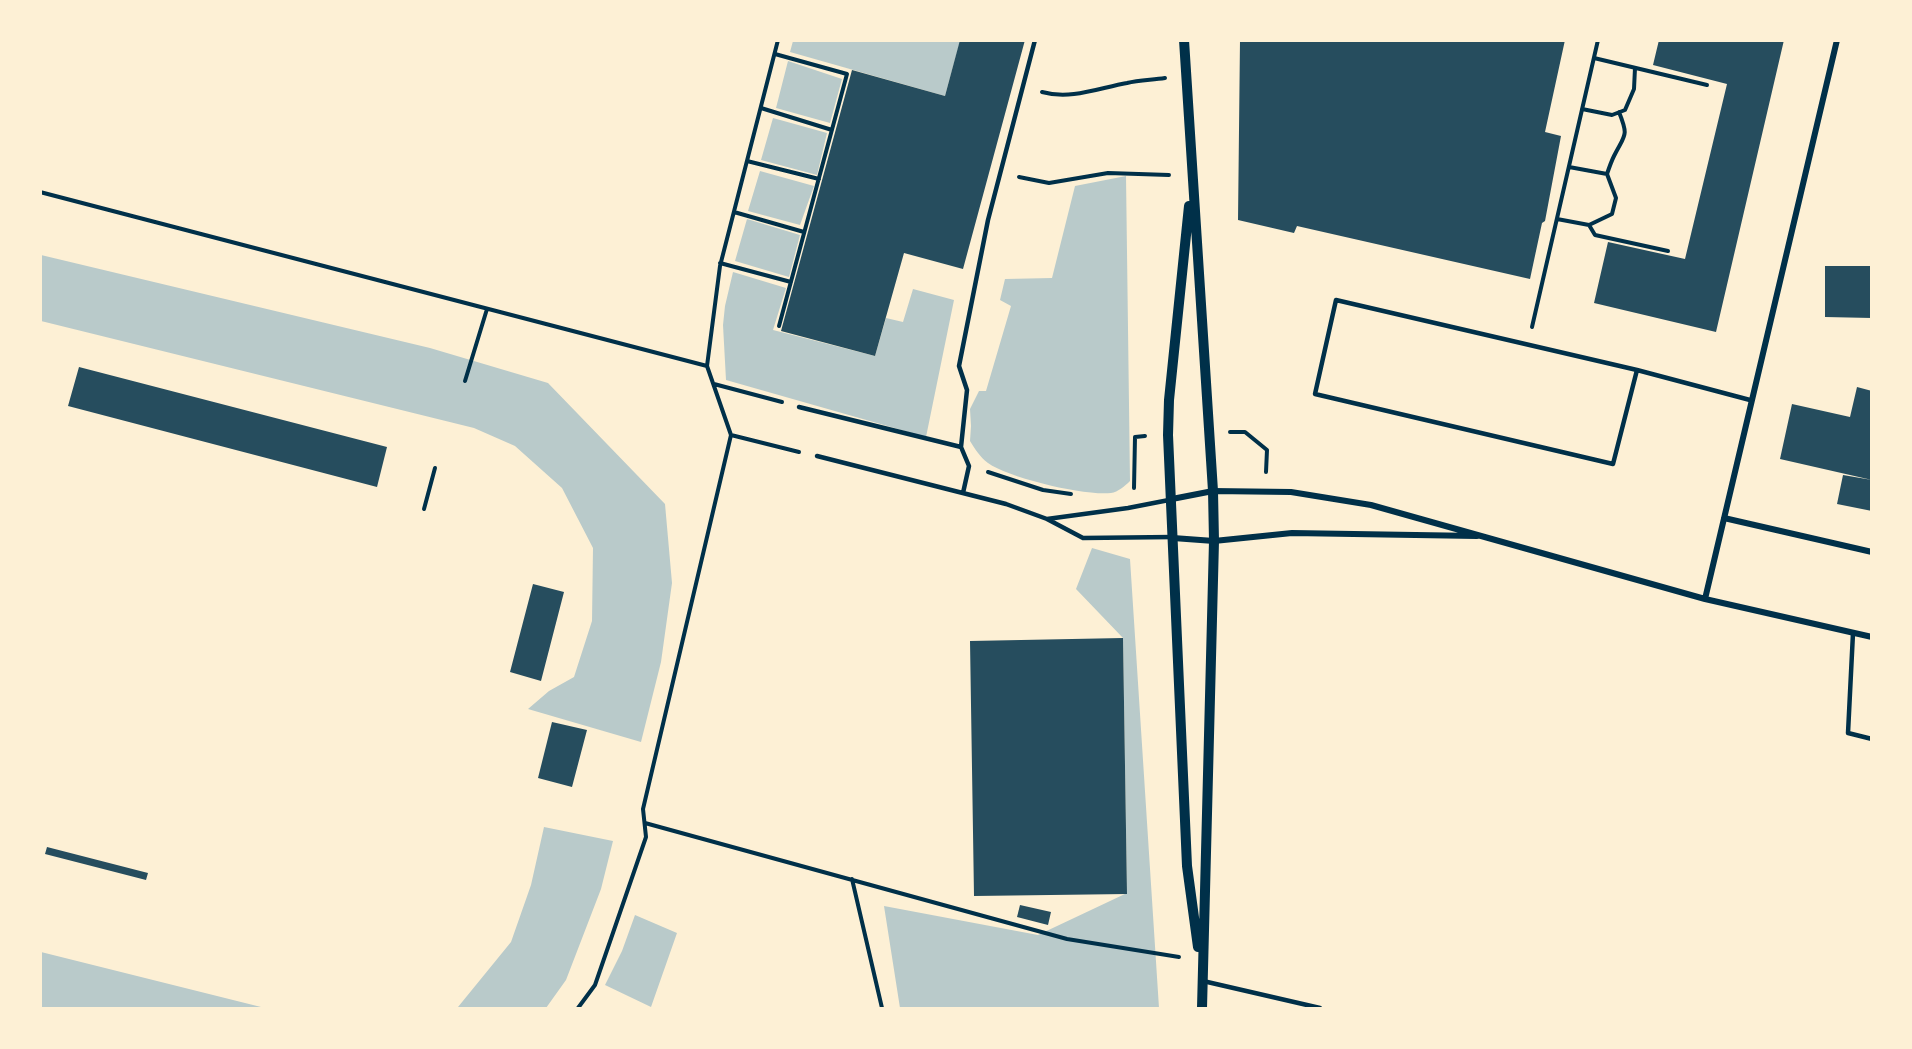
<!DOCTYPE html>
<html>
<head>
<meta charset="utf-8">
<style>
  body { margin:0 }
  #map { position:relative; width:1912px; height:1049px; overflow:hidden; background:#fdf0d5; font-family:"DejaVu Sans",sans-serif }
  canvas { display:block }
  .frame { position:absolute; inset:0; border:42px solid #fdf0d5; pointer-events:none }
</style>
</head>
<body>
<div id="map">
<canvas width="1912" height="1049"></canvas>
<div class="frame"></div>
</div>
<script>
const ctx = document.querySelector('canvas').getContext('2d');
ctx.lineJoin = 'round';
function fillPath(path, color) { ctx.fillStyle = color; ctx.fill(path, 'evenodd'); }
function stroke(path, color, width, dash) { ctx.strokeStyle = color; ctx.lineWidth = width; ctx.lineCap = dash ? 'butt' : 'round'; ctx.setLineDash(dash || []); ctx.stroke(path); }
const green = new Path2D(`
  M793 41H960L945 96 790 52Z
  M788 61 842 79 830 123 776 108Z
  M773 118 827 133 817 175 761 160Z
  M760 171 814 186 800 225 748 211Z
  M1126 176 1130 481C1125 486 1118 492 1111 493 1084 496 1009 478 988 463 980 457 975 449 970 441L971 426 970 409 979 391H986L1011 306 1000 300 1005 279 1052 278 1075 186Z
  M747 219 800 235 789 277 735 261Z
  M41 255 430 348 548 383 665 504 672 583 661 662 641 742 528 709 549 691 574 677 592 621 593 548 562 488 515 446 474 428 41 321Z
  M733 272 786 288 773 330 875 356 886 318 903 322 913 289 954 300 926 437 726 380 723 325 725 306Z
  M1092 548 1130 559 1159 1008H900L884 906 1038 935 1127 893 1123 638 1076 589Z
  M544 827 613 841 601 889 566 980 546 1008H453L458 1007 511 942 531 885Z
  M635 915 677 933 651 1007 605 985 622 951Z
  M40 952H41L265 1008H41Z`);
const building = new Path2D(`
  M960 40H1025L963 269 904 253 875 356 781 331 852 70 945 96Z
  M1240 40H1565L1545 132 1561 136 1545 221 1542 223 1530 279 1297 226 1294 233 1238 220Z
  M1659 40H1784L1716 332 1594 303 1608 242 1685 259 1727 84 1653 65Z
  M1825 266H1872V318L1825 317Z
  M79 367 387 447 377 487 68 406Z
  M1857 387 1872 391V480L1780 459 1792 404 1850 417Z
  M1843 475 1872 480V511L1837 504Z
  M533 584 564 592 541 681 510 672Z
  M1123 638 1127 894 974 896 970 641Z
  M552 722 587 730 572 787 538 778Z
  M47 847 148 873 146 880 45 854Z
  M1020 905 1051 912 1048 925 1017 917Z`);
const path = new Path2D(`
  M775 54 847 74 779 326
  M1594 58 1707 85
  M1042 92C1071 100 1099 88 1127 83 1139 80 1152 80 1165 78
  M761 108 832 130
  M1582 109 1612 115 1625 110 1634 89 1635 68
  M747 161 819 179
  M1569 167 1607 174
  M1019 177 1049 183 1108 173 1169 175
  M40 192 707 366
  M734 212 804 232
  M1557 219 1589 225 1612 214 1616 198 1607 174C1609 168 1611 162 1614 156 1625 134 1629 137 1619 112
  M1589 225 1595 235 1668 251
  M720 263 791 282
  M1532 327 1598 40
  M465 381 487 309
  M714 384 782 402
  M1230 432H1245L1267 450 1266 472
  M731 435 707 366 720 266 778 40
  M988 472 1043 490 1071 494
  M1134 488 1135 437 1145 436
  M424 509 435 468
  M645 823 1067 939 1179 957
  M852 879 882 1008
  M578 1008 595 985 646 837 643 809 731 435 799 452`);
const service = new Path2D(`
  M1637 370 1613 464 1315 394 1336 300 1637 370 1750 400
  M799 407 961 447
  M817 456 1006 504 1047 519 1083 538 1173 537
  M963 493 969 466 961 447 967 390 959 366 988 220 1035 40
  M1047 519 1128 508 1169 500
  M1853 633 1848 733 1872 739
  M1203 981 1320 1008`);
const minor = new Path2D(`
  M1172 499 1213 491 1291 492 1371 505 1705 599 1872 637
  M1724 518 1872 552
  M1173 538 1214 541 1292 533 1477 536
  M1705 599 1837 40`);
const tertiary = new Path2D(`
  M1184 40 1213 491 1214 541 1202 1008
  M1189 206 1169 400 1168 435 1187 866 1198 947`);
fillPath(green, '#b9caca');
fillPath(building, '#264d5e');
stroke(path, '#003049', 4);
stroke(service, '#003049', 4.5);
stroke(minor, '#003049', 6);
stroke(tertiary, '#003049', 10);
</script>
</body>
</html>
